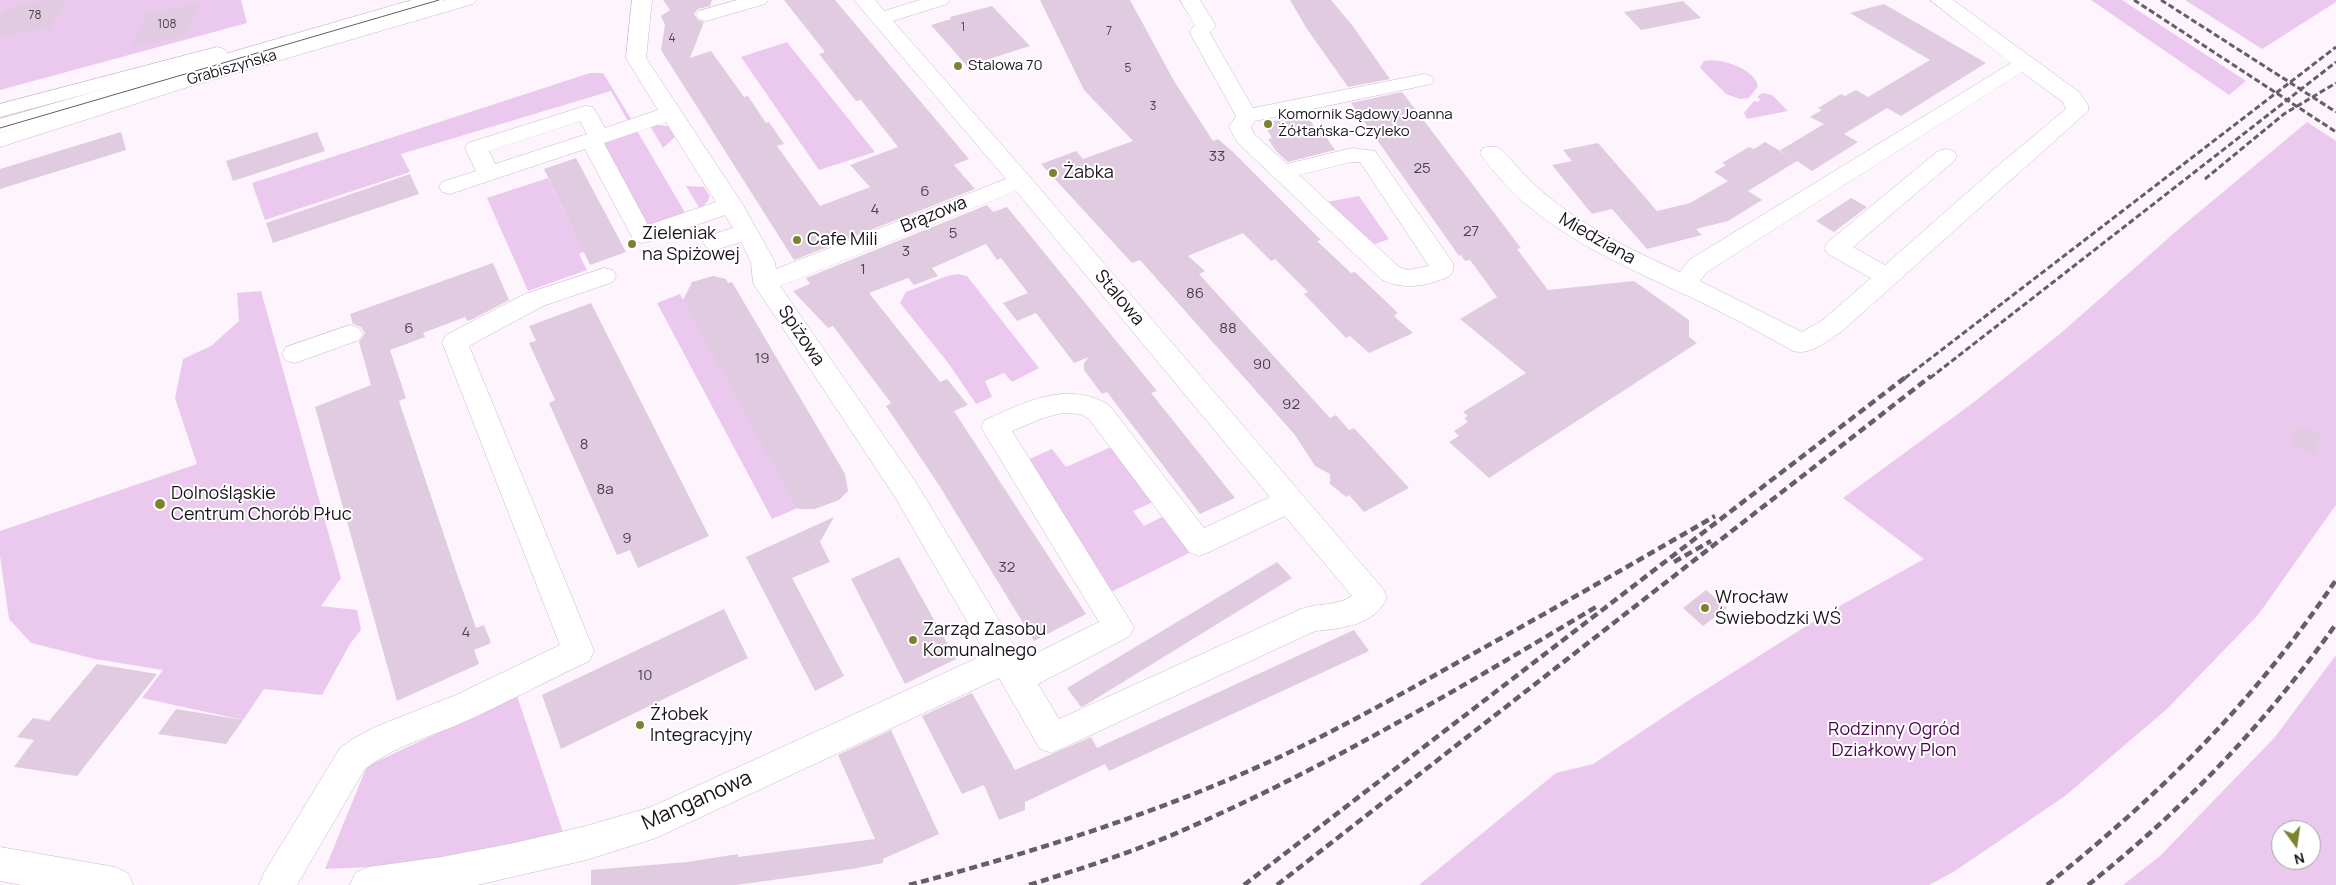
<!DOCTYPE html>
<html>
<head>
<meta charset="utf-8">
<style>
  body { margin:0 }
  #map { position:relative; width:2336px; height:885px; overflow:hidden; background:#fdf4fd; font-family:Manrope,sans-serif }
  canvas { display:block }
  .north { position:absolute; left:2271px; top:820px; width:50px; height:50px; box-sizing:border-box; background:#fff; border:1px solid #a3a1a4; border-radius:50%; rotate:166deg; font-size:14px; font-weight:700; line-height:20px; text-align:center; color:#1a131b }
  .north::after { content:''; display:block; margin:auto; width:18px; height:22px; background:#7b832e; clip-path:polygon(50% 0,100% 100%,50% 72%,0 100%) }
</style>
</head>
<body>
<div id="map">
<canvas width="2336" height="885"></canvas>
<div class="north">N</div>
</div>
<script>
const ctx = document.querySelector('canvas').getContext('2d');
ctx.lineJoin = 'round';
function fillPath(path, color) { ctx.fillStyle = color; ctx.fill(path, 'evenodd'); }
function stroke(path, color, width, dash) { ctx.strokeStyle = color; ctx.lineWidth = width; ctx.lineCap = dash ? 'butt' : 'round'; ctx.setLineDash(dash || []); ctx.stroke(path); }
function drawText(font, color, halo, rows, align = 'center') {
  ctx.font = font + ' Manrope,sans-serif'; ctx.lineWidth = 4; ctx.setLineDash([]); ctx.textBaseline = 'middle'; ctx.strokeStyle = halo; ctx.fillStyle = color; for (const [text, x, y, turn = 0] of rows) {
    ctx.save(); ctx.translate(x, y); ctx.rotate((+turn || 0) * Math.PI / 180); ctx.textAlign = isNaN(turn) ? turn : align; if (halo) ctx.strokeText(text, 0, 0); ctx.fillText(text, 0, 0); ctx.restore();
  }
}
const green = new Path2D(`
  M0 0H241L247 23 0 90Z
  M2091 0H2122L2246 81 2229 95Z
  M2185 0H2336V2L2262 49Z
  M787 42 875 152 819 170 741 57Z
  M1704 61C1720 57 1755 69 1758 86L1749 98 1740 99 1726 94 1702 70 1700 67Z
  M590 73H603L633 122 629 123 611 91 401 154 410 172 265 220 252 183Z
  M1762 93 1772 95 1788 111 1747 119 1744 113 1754 101 1758 102 1760 99 1757 97Z
  M2307 122 2336 141V505L2258 615 2167 709 2065 796 1955 871 1929 885H1419L1556 773 1593 764 1686 702 1827 613 1924 559 1843 498 1974 402 2061 333 2181 227Z
  M649 124 668 126 675 137 663 148Z
  M636 129 687 216 651 225 646 224 602 142Z
  M548 178 584 252 579 254 587 270 528 291 487 198Z
  M686 186 704 187 710 196 707 202 700 209Z
  M1359 196 1389 239 1373 245 1327 202Z
  M958 274 967 276 1039 368 1012 382 1004 373 985 381 992 397 976 404 949 364 900 303 906 292 947 276Z
  M261 291 341 578 321 606 357 610 361 630 350 644 322 695 264 689 243 720 142 698 163 670 95 659 31 643 9 619 0 556V531L197 464 175 398 183 359 211 346 239 321 237 293Z
  M680 294 798 508 772 519 657 303Z
  M1113 446 1155 501 1133 511 1144 526 1166 515 1193 551 1109 593 1023 462 1052 449 1066 467Z
  M2336 655V885H2123L2160 856 2275 737ZM2281 830H2311V860H2281Z
  M517 696 565 838 418 865 325 869 367 766Z`);
const building = new Path2D(`
  M51 0H66L50 28 0 36V17L4 10 13 9 17 4Z
  M663 0H712L710 6 698 9 694 14 698 20 704 22 690 58 711 51 744 97 748 96 766 123 769 122 784 144 777 146 820 206 870 187 850 165 898 147 861 100 856 101 819 54 825 52 784 0H835L969 159 954 165 975 189 794 260 661 50 665 25 661 16 670 10Z
  M1040 0H1130L1174 81 1213 141 1218 139 1234 153 1321 240 1317 241 1351 273 1355 272 1398 313 1394 316 1413 333 1369 353 1350 336 1346 338 1304 294 1308 292 1275 259 1271 261 1243 233 1188 256 1205 271 1199 274 1330 418 1336 415 1349 430 1354 428 1409 488 1364 512 1349 495 1346 497 1330 484V474L1315 466 1295 435 1140 260 1132 263 1041 164 1076 151 1083 159 1133 141 1084 90Z
  M1290 0H1331L1352 25 1390 79 1348 87 1307 29Z
  M1683 1 1701 18 1641 30 1624 12Z
  M198 4 184 37 131 46 148 13Z
  M1884 4 1986 63 1901 116 1887 108 1844 134 1858 142 1812 171 1797 161 1748 191 1762 200 1728 221 1696 229 1702 235 1647 249 1612 209 1592 214 1552 165 1572 161 1563 150 1598 143 1657 211 1690 203 1728 181 1714 172 1726 165 1722 163 1749 147 1754 149 1765 142 1792 158 1779 151 1824 124 1810 117 1822 110 1818 108 1841 94 1845 96 1856 90 1868 97 1930 60 1850 13Z
  M992 6 1030 46 967 66 931 25 951 19 950 17Z
  M1402 92 1521 248 1517 249 1548 290 1634 281 1689 320V337L1697 343 1489 478 1449 442 1459 436 1454 431 1468 422 1464 418 1468 416 1463 412 1526 373 1460 319 1497 297 1470 260 1465 261 1461 255 1459 256 1351 103Z
  M1306 115 1316 129 1320 128 1335 150 1288 162 1276 151 1268 139 1272 138 1263 123Z
  M121 132 126 150 0 189V169Z
  M317 132 325 151 233 181 226 161Z
  M576 158 626 252 590 265 544 169Z
  M410 174 419 194 273 243 266 223Z
  M1851 198 1867 207 1834 232 1816 221Z
  M987 205 993 212 1007 207 1157 391 1151 393 1235 498 1200 514 1107 392 1102 394 1084 370V363L1089 357 1074 363 1036 313 1017 321 1003 303 1028 293 1001 258 997 260 986 244 932 268 938 276 914 285 908 278 869 293 940 382 947 379 968 405 954 411 1086 614 1034 641 937 482 886 406 891 403 833 326 828 328 793 291 810 284 806 278Z
  M493 263 509 300 473 319 467 321 465 317 423 333 425 337 390 350 406 398 399 401 457 574 476 628 484 625 491 643 474 650 479 664 397 701 315 407 371 385 359 342 365 333 361 327 353 324 350 314Z
  M713 276 726 279 728 283 732 282 845 474 848 491 839 500 815 509H799L795 505 683 300 692 282Z
  M591 303 709 536 638 568 630 550 617 555 549 403 555 400 529 343 536 341 529 326Z
  M2299 425 2321 436 2312 455 2291 445V436Z
  M834 517 820 542 830 562 792 578 844 676 815 691 746 557Z
  M899 557 956 659 905 684 851 579Z
  M1277 562 1292 578 1084 706 1081 707 1067 688Z
  M1706 590 1727 608 1703 626 1683 608Z
  M724 609 748 658 561 749 542 695Z
  M1354 630 1369 651 1109 771 1105 764 1025 802V810L999 820 984 785 962 794 922 716 972 693 1015 770 1091 737 1102 757 1097 748Z
  M97 664 157 674 77 776 14 767 34 740 17 737 33 718 49 721Z
  M176 709 243 720 226 744 158 734Z
  M891 730 939 834 883 859V863L852 869 736 885H591V870L687 862 738 854V857L875 839 838 755Z`);
const minor = new Path2D(`
  M412 0H443L440 4 0 133V119Z
  M632 0H652L646 58 743 205 775 262 776 269 1006 179 854 0H875L884 11 920 0H950L947 4 893 21 1029 176 1383 589 1387 598C1373 626 1343 628 1315 631L1052 753 1040 749 999 678 656 838 586 860 477 885H350L355 873 368 867 441 857 514 843 586 826 651 807 986 654 895 497 753 283 751 262 741 242 715 250 707 248 703 242 707 236 733 228 725 215 650 241 642 243 634 241 585 149 450 194 442 192 439 187 442 182 476 171 465 148 468 143 585 106 593 107 605 128 658 110 626 58ZM580 121 587 134 495 164 489 151ZM666 122 716 202 648 225 604 143ZM1016 191 1270 497 1204 528 1109 405C1067 380 1026 402 985 420L981 427 985 434 1099 622 1023 660 915 481 780 286ZM1062 413 1081 414 1089 419 1189 552 1199 556 1209 552 1285 516 1352 596C1337 606 1318 603 1301 609L1059 719 1038 684 1130 636 1134 627 1012 431 1043 418Z
  M737 0H768L765 4 706 21 699 19 696 15 699 11Z
  M1180 0H1200L1216 26 1210 32 1211 35 1253 108 1424 74 1431 76 1434 80 1431 84 1255 121 1251 127 1254 134 1287 164 1352 148 1375 151 1453 263V270L1450 276C1428 286 1403 291 1381 279L1237 142 1229 127 1236 116 1191 35 1190 31 1195 25ZM1352 162H1360L1429 266 1408 270 1399 267 1299 175Z
  M1930 0H1953L2079 92 2088 105V111L1841 332C1826 341 1811 356 1793 351 1765 335 1737 320 1709 306 1628 267 1532 231 1480 153L1483 148C1488 147 1493 145 1498 148 1506 152 1526 178 1536 186 1578 224 1629 249 1680 272L1689 260 2011 63ZM2022 72 2063 102 2066 109 1994 169 1885 265 1853 247 1954 161 1957 156 1954 151 1946 149 1938 151 1828 242 1824 248 1828 254 1871 278 1823 320 1802 332 1700 281 1707 272Z
  M604 268 613 270 616 276 613 282 543 306 469 346 594 651 589 661C547 681 506 703 464 722 430 737 393 746 364 770L297 885H259L264 873 340 748 351 740 375 727 456 695 560 645 442 342 446 335 525 294Z
  M350 325 359 328 363 334 359 340 295 363 286 361 282 354 286 347Z
  M0 847 115 867 128 873 133 885H21L0 881Z`);
const major = new Path2D(`
  M445 0H476L473 4 188 87 0 147V133L174 79Z
  M217 47 224 49 227 53 224 57 0 117V104Z`);
const tram = new Path2D(`
  M0 128 439 0`);
const railFar1 = new Path2D(`
  M2134 0 2336 132
  M2161 0 2336 112
  M2205 179 2284 114 2336 83
  M1905 378 2336 47
  M1930 378 2336 62`);
const rail = new Path2D(`
  M1674 562 1711 541
  M909 885C1023 855 1136 820 1244 773 1325 738 1401 694 1478 651 1557 607 1636 562 1715 516
  M1029 885C1080 869 1130 853 1179 832 1324 769 1460 688 1596 607
  M1244 885 1907 376
  M1277 885 1931 376
  M2047 885C2163 792 2253 703 2336 580
  M2088 885C2184 809 2265 724 2336 624`);
const markers = [
  [958,66,5,"#7b832e"],
  [1268,124,5,"#7b832e"],
  [1053,173,5,"#7b832e"],
  [797,240,5,"#7b832e"],
  [632,244,5,"#7b832e"],
  [160,504,6,"#7b832e"],
  [1705,608,5,"#7b832e"],
  [913,640,5,"#7b832e"],
  [640,725,5,"#7b832e"]
];
const farNumbernames = [
  ["78",35,16],
  ["108",167,25],
  ["1",963,28],
  ["7",1109,32],
  ["4",672,39],
  ["5",1128,69],
  ["3",1153,107]
];
const farPoinames = [
  ["Stalowa 70",968,66],
  ["Komornik Sądowy Joanna",1278,115],
  ["Żółtańska-Czyleko",1278,132]
];
const farStreetnames = [
  ["Grabiszyńska",232,68,-16]
];
const numberNames = [
  ["33",1217,157],
  ["25",1422,169],
  ["6",925,192],
  ["4",875,210],
  ["27",1471,232],
  ["5",953,234],
  ["3",906,252],
  ["1",863,270],
  ["86",1195,294],
  ["6",409,329],
  ["88",1228,329],
  ["19",762,359],
  ["90",1262,365],
  ["92",1291,405],
  ["8",584,445],
  ["8a",605,490],
  ["9",627,539],
  ["32",1007,568],
  ["4",466,633],
  ["10",645,676]
];
const poiNames = [
  ["Żabka",1063,173],
  ["Zieleniak",642,234],
  ["na Spiżowej",642,255],
  ["Cafe Mili",807,240],
  ["Dolnośląskie",171,494],
  ["Centrum Chorób Płuc",171,515],
  ["Wrocław",1715,598],
  ["Świebodzki WŚ",1715,619],
  ["Zarząd Zasobu",923,630],
  ["Komunalnego",923,651],
  ["Żłobek",650,715],
  ["Integracyjny",650,736]
];
const streetNames = [
  ["Brązowa",934,215,-22],
  ["Miedziana",1597,239,30],
  ["Stalowa",1119,298,50],
  ["Spiżowa",801,336,56]
];
const parkNames = [
  ["Rodzinny Ogród",1894,730],
  ["Działkowy Plon",1894,751]
];
const nearStreetnames = [
  ["Manganowa",697,801,-24]
];
fillPath(green, '#ebc9ee');
fillPath(building, '#e0cbe1');
stroke(minor, '#cbb7cc', 1);
stroke(major, '#cbb7cc', 1);
fillPath(minor, '#fff');
fillPath(major, '#fff');
stroke(tram, '#655e66', 1);
stroke(railFar1, '#655e66', 3, [6, 3]);
stroke(rail, '#655e66', 4.5, [8, 4.5]);
for (const [x, y, r, color] of markers) { const dot = new Path2D(); dot.arc(x, y, r, 0, 2 * Math.PI); ctx.fillStyle = color; ctx.fill(dot); stroke(dot, '#fff', 2); }
drawText('12px', '#4c414c', null, farNumbernames);
drawText('15px', '#1a131b', '#fff', farPoinames, 'left');
drawText('15px', '#1a131b', '#fff', farStreetnames);
drawText('15px', '#4c414c', null, numberNames);
drawText('18px', '#1a131b', '#fff', poiNames, 'left');
drawText('18px', '#1a131b', '#fff', streetNames);
drawText('18px', '#4a0650', '#fff', parkNames);
drawText('21px', '#1a131b', '#fff', nearStreetnames);
</script>
</body>
</html>
